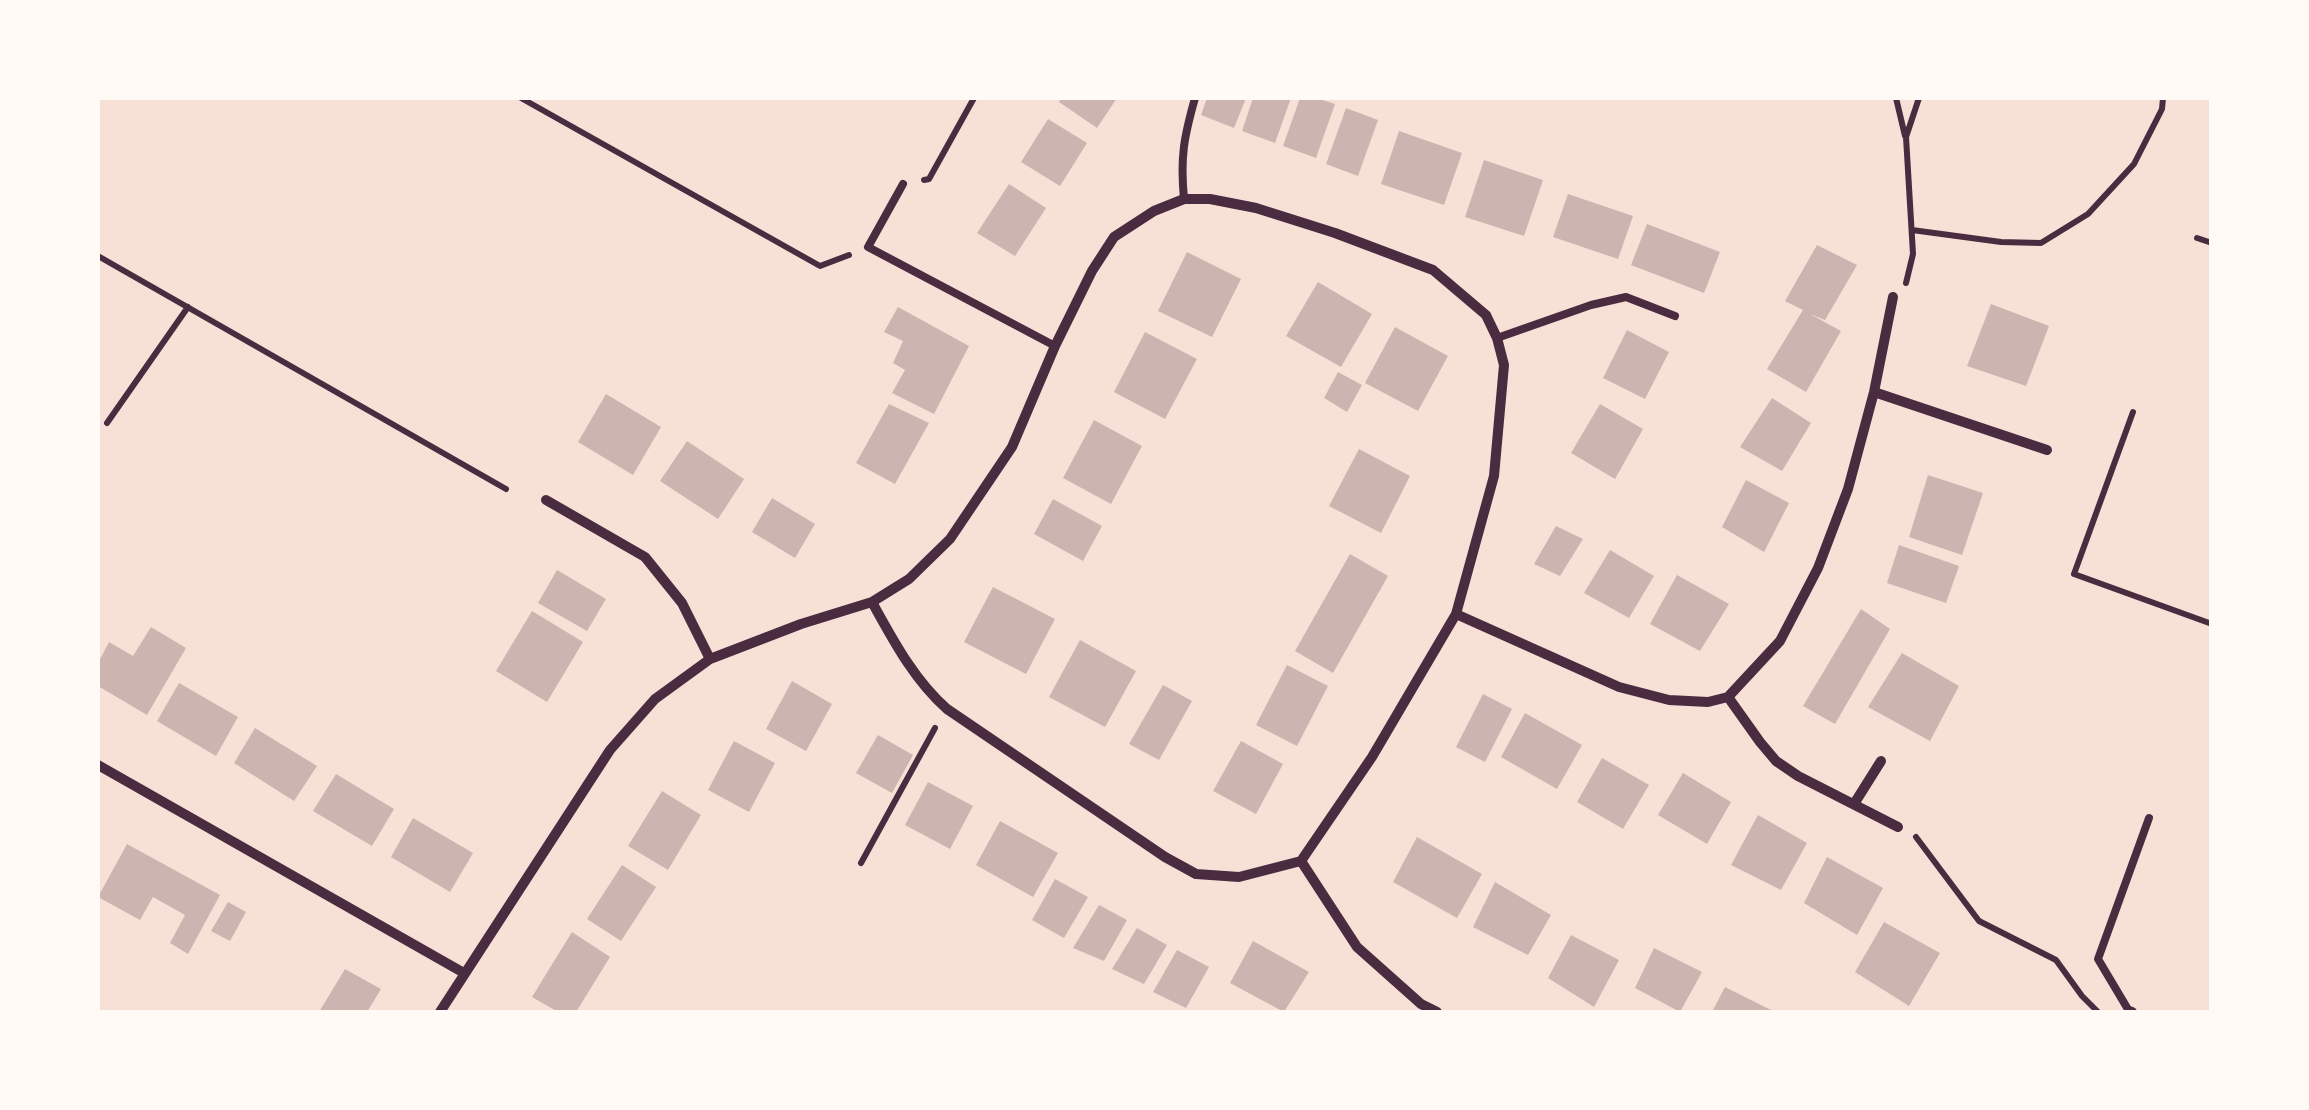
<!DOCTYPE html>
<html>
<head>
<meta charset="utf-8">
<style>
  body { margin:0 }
  #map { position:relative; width:2309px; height:1110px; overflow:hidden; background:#f7e1d7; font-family:"Source Sans 3",sans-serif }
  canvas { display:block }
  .frame { position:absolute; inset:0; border:100px solid #fffaf5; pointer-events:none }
</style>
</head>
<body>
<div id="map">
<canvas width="2309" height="1110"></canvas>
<div class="frame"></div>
</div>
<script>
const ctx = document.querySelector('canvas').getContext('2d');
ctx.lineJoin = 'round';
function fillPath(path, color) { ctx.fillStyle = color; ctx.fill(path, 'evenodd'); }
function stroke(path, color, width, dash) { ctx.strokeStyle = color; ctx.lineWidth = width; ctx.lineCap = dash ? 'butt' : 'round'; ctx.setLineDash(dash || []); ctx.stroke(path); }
const building = new Path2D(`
  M1062 98H1117L1097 128 1059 102Z
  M1207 98H1246L1234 128 1201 115Z
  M1253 98H1291L1275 143 1242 131Z
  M1300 98H1316L1335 104 1316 158 1283 146Z
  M1346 108 1378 120 1358 176 1326 164Z
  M1048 119 1087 143 1060 186 1021 162Z
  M1399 131 1462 153 1444 205 1381 184Z
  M1484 160 1543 180 1524 236 1465 217Z
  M1009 184 1046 208 1015 256 977 233Z
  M1568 194 1633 216 1618 259 1553 237Z
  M1647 224 1720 252 1704 293 1631 265Z
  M1817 245 1857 265 1825 320 1810 314 1841 331 1806 392 1767 369 1803 310 1785 301Z
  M1187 252 1241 279 1212 337 1158 311Z
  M1318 282 1372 314 1341 367 1286 336Z
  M1991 304 2049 326 2026 386 1967 366Z
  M898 307 969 346 934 414 892 393 905 370 893 363 903 341 884 332Z
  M1395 327 1448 356 1418 411 1365 383Z
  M1627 330 1669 352 1645 399 1603 378Z
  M1145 332 1197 359 1165 419 1114 392Z
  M1338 372 1362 385 1347 412 1324 398Z
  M606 394 661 427 633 475 578 442Z
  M1772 398 1811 423 1782 471 1740 447Z
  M889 404 929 423 895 484 856 463Z
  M1600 404 1643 429 1615 479 1571 453Z
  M1094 420 1142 446 1111 504 1063 478Z
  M687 441 744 479 718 519 660 481Z
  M1359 449 1410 476 1381 533 1329 506Z
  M1928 475 1983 493 1962 555 1909 537Z
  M1746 480 1789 503 1764 552 1722 527Z
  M772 498 815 524 795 558 752 532Z
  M1053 499 1102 526 1083 561 1034 534Z
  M1556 526 1583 539 1560 576 1534 564Z
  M1899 545 1959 566 1946 603 1887 583Z
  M1610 550 1654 576 1629 618 1584 593Z
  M1350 554 1388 576 1333 673 1295 651Z
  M557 570 606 599 587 631 538 603Z
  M1677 575 1729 604 1700 651 1650 624Z
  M993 587 1055 619 1026 674 964 642Z
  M1861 609 1890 629 1835 724 1803 706Z
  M532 611 583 642 547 702 496 671Z
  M151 627 186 648 147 715 98 686V663L109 642 133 656Z
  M1080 640 1136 671 1105 727 1049 697Z
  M1902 653 1959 686 1930 741 1868 707Z
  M1287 665 1328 686 1297 746 1256 725Z
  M792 681 832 704 806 751 766 729Z
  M179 683 238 717 216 756 157 721Z
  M1163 685 1192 701 1159 760 1129 744Z
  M1483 694 1512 709 1485 762 1456 747Z
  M1525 713 1582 745 1557 789 1501 757Z
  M255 728 317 766 294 801 234 763Z
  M878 735 913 755 892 793 856 773Z
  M734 741 775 763 749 812 708 790Z
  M1241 741 1283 764 1256 814 1213 791Z
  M1602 758 1649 785 1623 829 1577 802Z
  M1683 773 1731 802 1707 844 1658 815Z
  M336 774 394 809 372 846 313 811Z
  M928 782 973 806 950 849 905 825Z
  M662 791 701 815 668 870 628 846Z
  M1758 815 1807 843 1781 890 1731 865Z
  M413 818 473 853 450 892 391 857Z
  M1000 821 1058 853 1033 897 976 865Z
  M1417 837 1482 874 1457 918 1393 882Z
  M127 844 220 895 188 954 170 943 185 915 153 897 140 920 98 897Z
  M1827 857 1883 888 1857 935 1804 903Z
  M622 865 656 887 621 941 587 919Z
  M1055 879 1088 897 1064 938 1032 920Z
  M1495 882 1551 915 1528 955 1473 927Z
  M228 902 246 912 230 941 211 931Z
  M1099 905 1127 920 1104 961 1073 948Z
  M1884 922 1940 953 1909 1006 1855 972Z
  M1137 928 1167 945 1144 984 1112 969Z
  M572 932 610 957 576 1012H558L532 997Z
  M1571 935 1619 960 1594 1007 1548 978Z
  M1253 941 1309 972 1284 1012 1230 983Z
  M1654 948 1702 972 1680 1012 1635 988Z
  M1177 950 1209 967 1186 1008 1153 992Z
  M345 969 381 989 367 1012H319Z
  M1725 987 1775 1012H1712Z`);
const path = new Path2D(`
  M521 98 820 266 849 255
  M1896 98 1905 136
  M924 180 929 179 974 98
  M1912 230 2001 242 2041 243 2088 214 2134 164 2162 109 2163 98
  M2197 238 2212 243
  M98 256 506 489
  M1906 283 1913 254 1906 137 1919 98
  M2133 412 2074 574 2212 624
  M107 423 188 307
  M1916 837 1979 921 2056 960 2082 996 2098 1012
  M861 863 935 728`);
const service = new Path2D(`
  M903 184 868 247 1055 346
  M1184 199C1180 157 1184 137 1195 98
  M1497 338 1591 305 1626 297 1675 316
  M2129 1011 2098 959 2149 818`);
const minor = new Path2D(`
  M1874 392 2047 450
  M546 500 645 557 682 603 710 659
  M872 602C893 640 914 680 947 709L1165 857 1196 874 1239 877 1301 861 1357 947 1421 1004 1437 1012
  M1456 614 1619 687 1669 700 1708 702 1728 697 1780 641 1818 568 1848 489 1874 392 1893 297
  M1728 697 1760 742 1776 761 1798 776 1898 827
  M98 765 464 973
  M1854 804 1881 761
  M2129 1011 2132 1012
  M440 1012 610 750 655 699 710 659 801 624 872 602 909 579 950 539 1012 447 1055 346 1092 271 1114 237 1154 211 1184 199H1210L1256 208 1335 233 1433 270 1486 315 1497 338 1504 365 1494 476 1456 614 1372 757 1301 861`);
fillPath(building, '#ccb4b1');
stroke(path, '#4a2c40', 6);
stroke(service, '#4a2c40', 8);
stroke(minor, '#4a2c40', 10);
</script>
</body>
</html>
